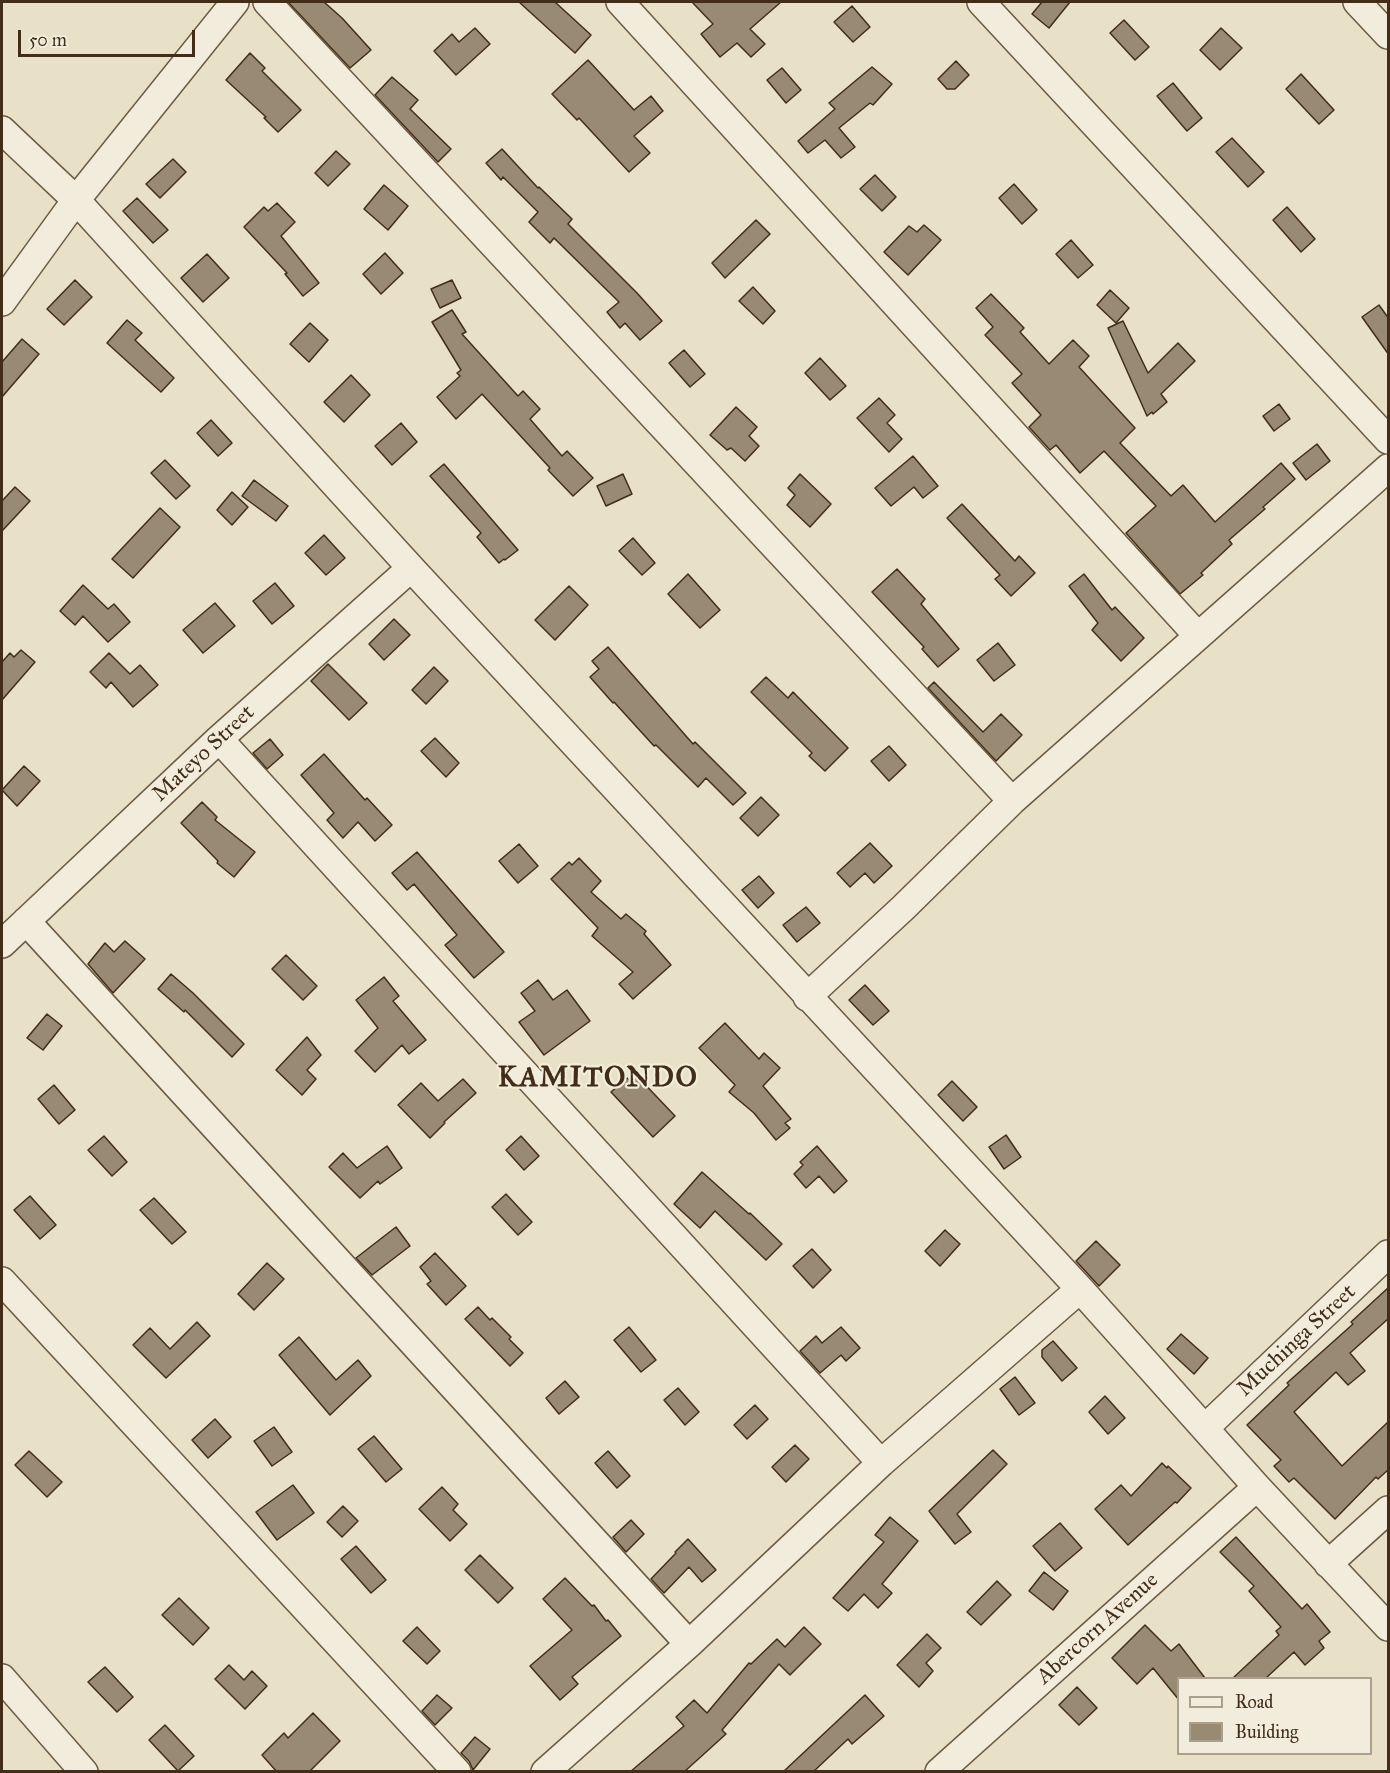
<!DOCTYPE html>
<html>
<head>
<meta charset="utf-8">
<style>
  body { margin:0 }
  #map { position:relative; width:1390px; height:1773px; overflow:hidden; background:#e9e1c7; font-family:"IM FELL Great Primer",serif }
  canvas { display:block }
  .frame { position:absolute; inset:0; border:3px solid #422d19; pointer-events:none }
  .legend { position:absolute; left:1177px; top:1677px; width:195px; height:78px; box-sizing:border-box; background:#f1ecdb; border:2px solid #aba08d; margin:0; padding:8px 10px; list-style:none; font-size:18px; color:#422d19 }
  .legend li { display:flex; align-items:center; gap:12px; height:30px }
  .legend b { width:30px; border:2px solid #aba08d }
  .scale { position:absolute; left:18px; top:30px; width:177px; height:27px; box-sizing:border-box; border:3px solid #422d19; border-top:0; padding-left:8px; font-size:18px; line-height:21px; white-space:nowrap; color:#422d19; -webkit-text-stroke:4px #f1ecdb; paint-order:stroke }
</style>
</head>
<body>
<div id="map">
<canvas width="1390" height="1773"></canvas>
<div class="frame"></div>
<ul class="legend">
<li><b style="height:8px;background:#f1ecdb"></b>Road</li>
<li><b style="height:16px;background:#998b73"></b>Building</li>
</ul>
<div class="scale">50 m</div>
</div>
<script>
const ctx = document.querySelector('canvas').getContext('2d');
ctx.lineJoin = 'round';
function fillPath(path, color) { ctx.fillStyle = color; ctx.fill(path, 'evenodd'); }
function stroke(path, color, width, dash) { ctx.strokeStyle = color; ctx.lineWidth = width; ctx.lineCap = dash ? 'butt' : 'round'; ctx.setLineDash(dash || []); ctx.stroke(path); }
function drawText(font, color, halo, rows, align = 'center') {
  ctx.font = font + ' "IM FELL Great Primer",serif'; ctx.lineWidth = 4.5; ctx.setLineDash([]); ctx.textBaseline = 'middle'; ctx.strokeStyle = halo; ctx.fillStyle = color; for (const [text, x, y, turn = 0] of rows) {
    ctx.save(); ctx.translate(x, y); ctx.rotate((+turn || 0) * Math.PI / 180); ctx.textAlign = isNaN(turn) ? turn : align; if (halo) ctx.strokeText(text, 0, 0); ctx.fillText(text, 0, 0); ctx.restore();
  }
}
const building = new Path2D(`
  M288 2H324L342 18 371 50 350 68Z
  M519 2H555L591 35 575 53Z
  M692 2H781L750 29 765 44 751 57 737 43 720 57 701 34 713 24Z
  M1042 2H1070L1049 28 1032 14Z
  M852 6 870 27 853 42 834 22Z
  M1124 20 1149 47 1135 60 1110 33Z
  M475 28 490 44 456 75 434 51 452 34 459 42Z
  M1221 28 1242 48 1220 70 1200 50Z
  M250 53 265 68 262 71 301 110 278 132 264 118 266 117 226 80Z
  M588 60 634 110 651 96 663 111 634 136 650 153 629 172 579 118 577 120 552 94Z
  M956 61 969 75 955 89H947L938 79Z
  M872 67 892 84 873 105 870 103 839 128 855 147 841 158 825 140 808 153 798 141 835 109 829 103Z
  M782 68 801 90 786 103 767 80Z
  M1301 74 1334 110 1319 124 1286 89Z
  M392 77 418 100 410 109 451 149 438 162 375 95Z
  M1173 83 1202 118 1187 131 1157 96Z
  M1232 138 1264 172 1248 187 1216 152Z
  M502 149 538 188 539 187 572 219 568 224 637 293 662 321 640 340 625 323 620 328 607 312 619 302 554 238 550 243 529 222 538 212 503 177 501 180 486 163Z
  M336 151 350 164 328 186 315 173Z
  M173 159 186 172 160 198 146 184Z
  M875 175 896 197 882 211 860 189Z
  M1014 184 1037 210 1022 224 999 198Z
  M384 185 408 206 388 230 364 209Z
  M137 198 168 230 153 243 123 211Z
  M277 203 295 222 281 236 319 283 303 296 285 274 287 273 244 227 264 207 268 211Z
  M1287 207 1315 239 1301 252 1273 220Z
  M756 220 770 234 725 278 712 263Z
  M924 225 941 240 908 275 884 252 909 226 917 232Z
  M1071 240 1093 265 1078 278 1056 254Z
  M385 253 403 273 381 294 363 274Z
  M207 254 229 278 203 302 181 278Z
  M75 280 92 297 64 325 47 309Z
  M452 280 461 298 440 308 431 289Z
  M753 287 775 311 763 324 739 301Z
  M1110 290 1129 308 1116 323 1097 305Z
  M991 294 1024 328 1020 332 1049 364 1073 340 1089 356 1079 367 1135 428 1120 443 1171 496 1183 485 1215 522 1281 463 1295 479 1263 507 1265 509 1229 540 1232 544 1201 573 1203 575 1180 594 1126 533 1156 506 1104 451 1080 473 1056 445 1050 450 1029 427 1041 415 1012 383 1022 374 985 335 993 327 976 308Z
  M1379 305 1389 319V355L1362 317Z
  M452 310 466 332 462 334 518 396 523 391 540 409 530 419 562 456 567 451 593 478 573 496 548 470 550 468 482 394 456 419 437 397 460 376 457 373 461 370 432 322Z
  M127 320 142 333 135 340 174 378 161 392 107 343Z
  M1123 321 1148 373 1178 343 1195 361 1161 394 1167 402 1153 414 1152 412 1147 416 1108 328Z
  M310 323 328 340 309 362 290 344Z
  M22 339 39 354 2 397V362Z
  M684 350 705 374 690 387 669 363Z
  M820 358 846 386 830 400 805 373Z
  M351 375 370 395 344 422 324 402Z
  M879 398 895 415 887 423 902 439 889 452 857 418Z
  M1279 404 1290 419 1274 431 1263 416Z
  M736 407 757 427 749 436 759 446 745 461 731 448 727 450 710 435Z
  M211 420 232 443 218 456 197 433Z
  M401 423 417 442 392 465 375 446Z
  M1317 444 1330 461 1306 480 1293 463Z
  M913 456 938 486 923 498 914 487 891 506 875 488Z
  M165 460 190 486 176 499 151 473Z
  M444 464 518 550 505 560 504 559 499 563 477 537 481 533 430 476Z
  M623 474 632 494 606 506 597 486Z
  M800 474 831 504 810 527 787 505 795 495 788 488Z
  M254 480 288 506 276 521 242 496Z
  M15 487 30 501 2 531V501Z
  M232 492 248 507 232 525 217 510Z
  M962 504 1015 561 1019 556 1035 573 1011 596 995 579 1000 575 947 518Z
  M160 508 180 527 133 578 112 559Z
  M324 535 345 558 326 575 305 553Z
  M633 538 655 563 642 575 619 551Z
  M897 569 925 599 921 604 959 649 938 667 922 649 924 647 872 592Z
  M688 574 720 610 700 628 668 594Z
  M1084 574 1112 610 1115 607 1144 638 1121 661 1092 630 1098 623 1069 586Z
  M275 583 294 606 272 624 253 601Z
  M83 585 108 609 114 604 130 622 108 642 83 616 75 625 60 611Z
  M569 586 588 605 555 640 535 620Z
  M215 603 235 626 203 653 183 630Z
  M394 619 410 635 384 660 369 644Z
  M998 643 1015 665 994 681 977 660Z
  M608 647 693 744 695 742 746 793 733 805 706 778 698 787 656 745 654 746 614 702 613 703 590 677 599 669 592 661Z
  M21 650 35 662 2 700V662L10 653 14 657Z
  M109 653 130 674 140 665 158 685 133 707 111 682 106 688 90 672Z
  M328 664 367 703 349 720 311 681Z
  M434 667 448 681 426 704 412 690Z
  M766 677 788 698 793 692 848 748 825 771 809 756 812 753 751 692Z
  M934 682 983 732 1001 714 1022 735 996 761 928 688Z
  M435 738 459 763 446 777 421 751Z
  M270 739 283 755 267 769 253 753Z
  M889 746 906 765 889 781 871 761Z
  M324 754 365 800 367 798 392 825 375 841 358 822 343 838 327 820 334 813 301 775Z
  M24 766 40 781 17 806 2 790Z
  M761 797 779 815 758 836 740 818Z
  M202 802 217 817 215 820 255 852 234 877 217 863 218 861 181 823Z
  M870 843 892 866 874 883 865 873 850 887 837 873Z
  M519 844 538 866 518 883 499 861Z
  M417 852 504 952 474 978 445 945 457 935 414 884 407 890 392 873Z
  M579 858 601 881 591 892 621 919 626 914 646 931 644 934 671 965 633 999 619 984 633 972 592 936 598 928 551 879 569 862 572 865Z
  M759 876 774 893 758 908 742 890Z
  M806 907 820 923 797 942 783 925Z
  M125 941 145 959 113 993 88 964 105 943 114 952Z
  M286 955 317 986 303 1000 272 969Z
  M171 974 193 993 244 1044 232 1057 185 1010 184 1012 158 989Z
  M384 977 399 996 393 1001 426 1040 409 1054 402 1045 375 1072 355 1051 378 1028 356 1000Z
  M538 980 553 1000 567 990 590 1021 544 1055 519 1022 535 1011 521 993Z
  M865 985 889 1011 873 1025 849 1000Z
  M47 1014 62 1026 43 1050 27 1038Z
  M725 1023 759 1059 764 1053 780 1068 763 1086 791 1119 785 1123 790 1128 776 1140 754 1113 729 1092 735 1085 699 1048Z
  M307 1037 321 1055 307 1070 316 1079 302 1095 276 1070Z
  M637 1076 675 1116 653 1137 611 1092 627 1078 631 1082Z
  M463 1079 476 1093 444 1122 445 1123 430 1138 398 1105 421 1083 438 1101Z
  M952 1081 977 1107 963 1121 938 1095Z
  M54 1085 75 1110 59 1124 38 1099Z
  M1006 1135 1021 1157 1004 1169 989 1147Z
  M104 1136 127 1162 112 1176 88 1150Z
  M521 1136 539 1156 524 1170 506 1150Z
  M387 1146 402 1168 380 1184 378 1181 360 1198 329 1167 343 1153 357 1168Z
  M817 1146 847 1181 834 1193 819 1176 806 1188 794 1174 803 1165 800 1162Z
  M702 1172 749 1214 750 1213 782 1244 766 1260 715 1211 700 1228 674 1204Z
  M506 1194 532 1222 518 1235 492 1207Z
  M30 1196 56 1225 40 1239 14 1210Z
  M154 1198 186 1232 172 1244 140 1210Z
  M396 1227 410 1246 372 1275 356 1258Z
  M945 1230 960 1244 940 1266 925 1251Z
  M1096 1241 1120 1265 1099 1286 1076 1261Z
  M812 1249 831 1270 813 1288 793 1266Z
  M435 1253 466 1286 446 1305 427 1284 431 1281 420 1267Z
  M267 1263 284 1279 254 1310 238 1294Z
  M1389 1287V1318L1350 1353 1365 1371 1348 1385 1336 1372 1294 1412 1342 1466 1389 1421V1469L1378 1479 1376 1477 1335 1519 1294 1478 1289 1482 1274 1466 1281 1460 1247 1425 1289 1385 1287 1383 1353 1324 1351 1322Z
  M478 1307 490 1320 492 1318 511 1337 509 1339 523 1353 510 1366 465 1319Z
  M197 1322 210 1336 166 1378 133 1345 150 1328 170 1349Z
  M629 1327 656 1360 641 1372 614 1340Z
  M841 1327 860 1348 846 1361 841 1355 820 1373 800 1351 816 1336 822 1343Z
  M1181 1334 1208 1358 1194 1374 1167 1349Z
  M299 1337 336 1380 358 1360 371 1376 330 1415 279 1355Z
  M1053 1341 1077 1368 1062 1381 1042 1357V1350Z
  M1015 1377 1035 1403 1019 1415 1000 1389Z
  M565 1381 579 1397 559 1414 546 1398Z
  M678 1388 699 1412 685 1425 664 1400Z
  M1105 1396 1125 1418 1108 1434 1089 1412Z
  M755 1405 768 1419 747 1439 734 1425Z
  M215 1419 231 1437 208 1458 192 1440Z
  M274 1427 292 1452 272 1466 254 1441Z
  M374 1436 402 1469 386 1482 358 1449Z
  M795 1445 809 1459 786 1482 772 1467Z
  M993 1450 1007 1464 957 1514 971 1532 955 1544 929 1511Z
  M29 1451 62 1482 47 1497 15 1465Z
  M608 1451 630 1476 617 1488 595 1463Z
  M1162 1463 1167 1468 1168 1466 1191 1488 1177 1503 1175 1502 1128 1545 1095 1509 1121 1485 1131 1496Z
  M293 1485 314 1513 277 1540 256 1512Z
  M442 1487 458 1504 453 1510 467 1524 450 1541 419 1509Z
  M343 1506 358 1521 342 1537 327 1522Z
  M890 1517 918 1541 882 1584 892 1593 878 1608 864 1594 848 1611 833 1598 884 1542 875 1535Z
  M631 1520 644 1534 626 1552 613 1537Z
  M1060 1523 1082 1548 1055 1571 1033 1546Z
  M1236 1537 1302 1609 1307 1604 1330 1632 1319 1641 1324 1648 1305 1665 1294 1652 1266 1678H1233L1279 1635 1276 1631 1281 1627 1249 1591 1254 1586 1220 1552Z
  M688 1539 716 1570 702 1582 689 1567 664 1593 651 1579 676 1553 675 1552Z
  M356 1546 386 1580 371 1593 341 1559Z
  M480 1555 513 1588 498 1603 465 1570Z
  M1044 1572 1068 1591 1053 1610 1029 1591Z
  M565 1578 592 1606 594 1605 606 1621 608 1620 621 1636 572 1677 578 1684 560 1700 530 1666 572 1630 543 1599Z
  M997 1581 1011 1595 981 1625 967 1612Z
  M179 1598 209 1628 193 1645 162 1615Z
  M1145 1625 1171 1651 1179 1644 1205 1678H1179V1700L1153 1668 1137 1684 1112 1658Z
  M417 1627 440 1651 427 1664 403 1641Z
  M804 1627 821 1644 790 1675 779 1664 722 1730 726 1734 684 1772H630L684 1726 676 1717 694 1700 707 1713 749 1663 751 1664 777 1639 785 1647Z
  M927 1634 941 1648 926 1663 933 1671 919 1687 897 1665Z
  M229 1665 244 1680 252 1671 267 1686 245 1709 215 1679Z
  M105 1667 133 1697 117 1712 88 1682Z
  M1077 1687 1097 1708 1079 1725 1059 1705Z
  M437 1695 452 1708 435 1725 422 1711Z
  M865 1695 884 1716 852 1744 848 1739 813 1772H783Z
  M313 1713 340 1741 309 1772H277L262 1755 284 1733 288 1738Z
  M165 1725 194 1756 178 1771 149 1740Z
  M475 1737 490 1749 473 1770 469 1761 461 1753Z`);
const street = new Path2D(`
  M267 2 1012 801
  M620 2 1197 635
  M981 2 1388 440
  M1357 2 1388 35
  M2 130 76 200 411 568 1080 1289 1257 1487 1388 1627
  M2 302 76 200 235 2
  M219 739 881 1463
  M26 921 689 1644
  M2 944 219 739 411 568
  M807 997 903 908 1012 801 1388 468
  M2 1281 457 1772
  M1205 1428 1388 1254
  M1328 1564 1388 1510
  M2 1678 84 1772
  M545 1772 689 1644 881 1463 1080 1289
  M939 1772 1257 1487`);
const streetNames = [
  ["Mateyo Street",204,754,-43],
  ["Muchinga Street",1297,1341,-43],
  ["Abercorn Avenue",1098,1629,-42]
];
const districtNames = [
  ["KAMITONDO",598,1079]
];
fillPath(building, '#998b73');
stroke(building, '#422d19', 1.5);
stroke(street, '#6c5a44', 30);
stroke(street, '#f1ecdb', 27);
drawText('22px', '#422d19', '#f1ecdb', streetNames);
ctx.letterSpacing = '1.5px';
drawText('bold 28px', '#422d19', '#f1ecdb', districtNames);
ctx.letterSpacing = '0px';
</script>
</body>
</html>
